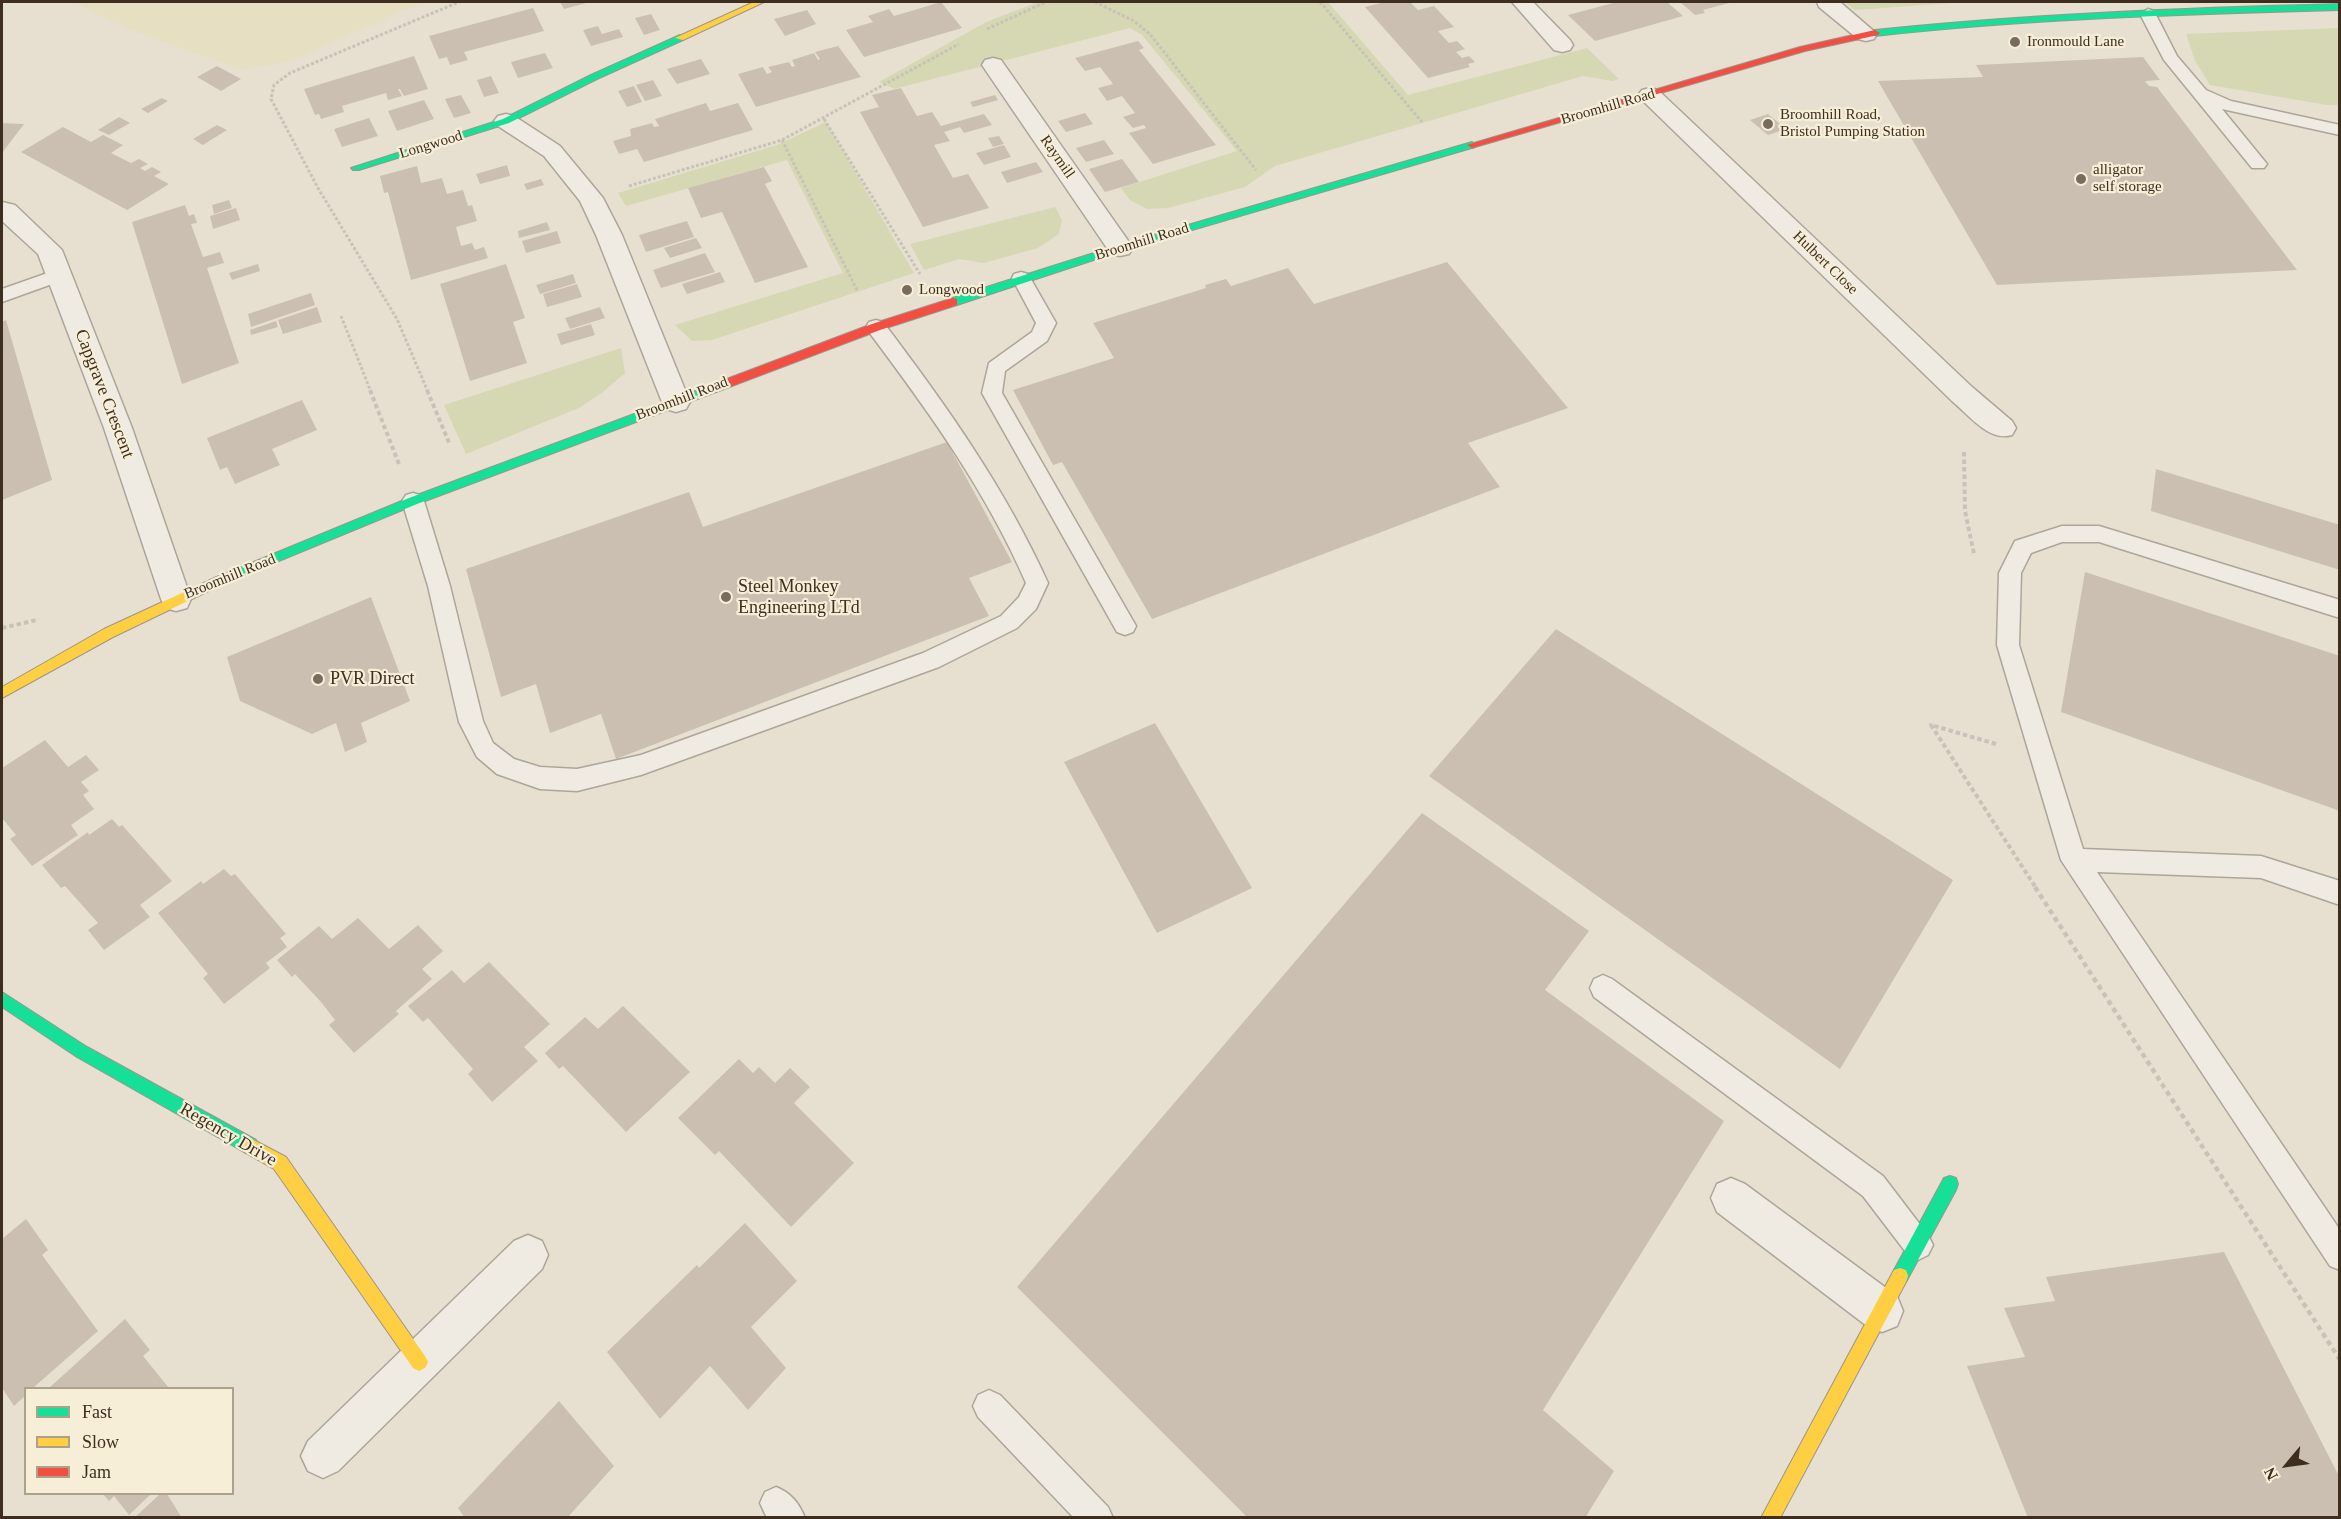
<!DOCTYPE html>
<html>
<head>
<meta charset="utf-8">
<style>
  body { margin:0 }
  #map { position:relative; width:2341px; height:1519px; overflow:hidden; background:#e7e0d1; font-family:"Times New Roman",serif }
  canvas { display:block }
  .frame { position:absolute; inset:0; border:3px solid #3d2e20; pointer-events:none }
  .legend { position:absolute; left:24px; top:1387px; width:210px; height:108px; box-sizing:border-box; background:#f7eed8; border:2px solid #ada18e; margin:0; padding:8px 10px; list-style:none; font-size:18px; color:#3d2e20 }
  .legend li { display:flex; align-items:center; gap:12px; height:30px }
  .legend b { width:30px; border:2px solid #ada18e }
  .north { position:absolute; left:2257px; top:1435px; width:60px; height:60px; -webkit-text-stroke:4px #f7eed8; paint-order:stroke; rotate:241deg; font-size:16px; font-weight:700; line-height:24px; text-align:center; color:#3d2e20 }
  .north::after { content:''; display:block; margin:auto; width:21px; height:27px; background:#3d2e20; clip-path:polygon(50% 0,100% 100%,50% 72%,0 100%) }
</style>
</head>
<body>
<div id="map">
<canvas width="2341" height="1519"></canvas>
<div class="frame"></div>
<ul class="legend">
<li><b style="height:8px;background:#16e098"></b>Fast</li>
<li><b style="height:8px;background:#ffcf43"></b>Slow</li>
<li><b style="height:8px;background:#f24e42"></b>Jam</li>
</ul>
<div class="north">N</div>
</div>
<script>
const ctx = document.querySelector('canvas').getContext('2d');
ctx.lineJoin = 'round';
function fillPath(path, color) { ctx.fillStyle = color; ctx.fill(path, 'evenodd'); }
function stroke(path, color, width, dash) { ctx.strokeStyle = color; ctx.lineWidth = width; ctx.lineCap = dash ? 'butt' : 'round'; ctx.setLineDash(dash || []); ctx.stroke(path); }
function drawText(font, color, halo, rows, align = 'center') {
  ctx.font = font + ' "Times New Roman",serif'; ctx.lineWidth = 4.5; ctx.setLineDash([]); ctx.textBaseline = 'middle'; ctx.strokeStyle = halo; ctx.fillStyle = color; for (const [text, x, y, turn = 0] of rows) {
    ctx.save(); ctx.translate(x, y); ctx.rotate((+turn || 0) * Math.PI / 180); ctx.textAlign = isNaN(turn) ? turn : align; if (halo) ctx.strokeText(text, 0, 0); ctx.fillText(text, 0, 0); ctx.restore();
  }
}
const farmland = new Path2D(`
  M74 2H423L291 61 242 70 125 28Z`);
const green = new Path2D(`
  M1038 2H1328L1408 95 1587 48 1619 79 1612 81 1583 76 1275 166 1245 187 1168 208 1147 209 1130 200 1121 188 1237 151 1142 35 1130 28 894 89 879 82 986 22Z
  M1844 2H1966L1855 10Z
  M2339 28V105H2327L2210 85 2195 61 2186 34Z
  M826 122 914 273 712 340 692 341 675 325 843 273 787 160 626 206 618 193 777 145Z
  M1055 207 1062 220 1059 234 1038 248 984 263 959 259 924 270 910 244Z
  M621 348 625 373 603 392 579 408 466 454 444 405Z`);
const building = new Path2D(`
  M560 2H590L564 9Z
  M941 2 962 28 864 57 846 30 873 22 868 16 889 9 894 16Z
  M1385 2H1410L1418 10 1434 6 1454 27 1438 31 1449 43 1457 41 1465 49 1456 52 1462 58 1469 56 1475 62 1468 64 1470 67 1428 78 1365 7Z
  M1617 2H1667L1683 16 1595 41 1568 15Z
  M1680 2H1733L1703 10 1705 13 1695 15Z
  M533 8 544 31 464 52 468 60 450 65 447 57 439 59 429 36Z
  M807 10 816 24 785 36 774 19Z
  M651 14 660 30 644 35 635 18Z
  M598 26 602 34 619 29 623 37 591 46 583 30Z
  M1138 41 1144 48 1139 50 1216 145 1153 164 1129 133 1146 128 1144 125 1133 128 1123 117 1135 113 1122 96 1107 101 1098 88 1113 84 1100 67 1085 71 1075 58Z
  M838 46 861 77 756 107 738 74 763 67 767 74 772 72 768 67 789 62 792 67 795 66 792 60 814 53 818 60 820 59 815 52Z
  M545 53 553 68 518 78 511 62Z
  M414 56 428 89 404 96 400 89H398L402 96 388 100 386 93 342 106 344 112 321 119 319 114 315 115 304 89Z
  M2143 57 2160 80 2145 81 2149 86 2157 87 2297 270 1997 285 1878 81 1983 77 1976 65Z
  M701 59 710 74 677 84 667 69Z
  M217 66 241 79 221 91 197 77Z
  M491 76 499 93 484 97 477 80Z
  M653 80 662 96 645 101 636 85Z
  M634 86 642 102 627 107 618 91Z
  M901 88 917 116 932 112 941 126 984 114 992 125 964 133 960 127 944 132 950 141 934 145 953 178 968 174 989 208 923 227 860 112 879 107 872 95Z
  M461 95 471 113 454 118 445 99Z
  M995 95 998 100 973 107 970 102Z
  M162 98 168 101 148 113 141 109Z
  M424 100 434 119 397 131 388 111Z
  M706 103 710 111 738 103 753 130 644 162 637 149 619 154 613 141 631 136 630 129 652 123 654 127 659 126 655 119Z
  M1085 113 1093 124 1066 132 1058 121Z
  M1768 114 1786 129 1768 135 1750 120Z
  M119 117 130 123 109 135 98 130Z
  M369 118 378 136 342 147 334 129Z
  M2 123 24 124 2 153Z
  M217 125 227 130 203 145 193 139Z
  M63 127 91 142 103 135 123 145 111 153 131 163 139 159 148 164 140 168 145 171 152 167 161 172 154 176 169 184 127 210 21 152Z
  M999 136 1004 144 993 147 988 138Z
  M1104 140 1114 154 1086 162 1076 148Z
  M1004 145 1011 157 984 165 976 153Z
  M1122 159 1139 182 1105 192 1089 169Z
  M1036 162 1043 172 1007 183 1001 172Z
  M507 165 510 176 480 184 476 174Z
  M417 166 421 183 442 178 447 194 463 190 468 206 472 205 477 221 456 227 461 246 472 243 475 250 484 247 488 258 411 280 388 192 384 193 380 176Z
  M764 167 772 181 765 184 808 267 755 283 722 212 701 218 688 188Z
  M541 179 544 185 527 190 524 184Z
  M229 200 232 208 214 214 212 205Z
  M185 205 189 216 194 214 197 223 191 224 203 257 220 252 224 263 207 268 239 363 182 384 132 222Z
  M236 208 240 220 213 229 210 216Z
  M687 221 694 237 646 252 639 235Z
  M547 222 550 230 519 238 518 231Z
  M557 231 561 243 526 253 522 241Z
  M696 238 702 248 670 258 664 248Z
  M705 253 715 272 661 288 653 270Z
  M1447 262 1568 408 1468 443 1500 487 1152 619 1062 462 1053 465 1013 390 1114 358 1093 323 1206 288 1205 285 1226 279 1231 286 1288 268 1314 304Z
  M258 264 260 271 232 280 229 273Z
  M506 264 525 318 513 322 527 363 470 381 440 284Z
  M720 272 725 282 687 294 682 284Z
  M573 274 576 283 540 294 536 285Z
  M577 284 582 297 547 307 543 294Z
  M311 293 315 305 251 327 248 314Z
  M317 307 322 322 283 334 278 320Z
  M600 307 605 318 570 329 565 318Z
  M6 320 52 480 2 500V322Z
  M276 321 278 327 251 335 250 330Z
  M591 324 595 335 561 345 557 334Z
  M302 400 317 430 272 449 280 465 235 484 227 467 220 470 207 438Z
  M947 442 1012 562 969 578 989 616 616 759 601 714 550 733 536 684 501 697 466 569 689 492 703 527Z
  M2156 469 2340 525V570L2151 511Z
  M2085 572 2340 656V811L2061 712Z
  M371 597 410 701 361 723 367 742 345 752 336 723 312 734 240 701 227 657Z
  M1556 629 1953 880 1840 1069 1429 776Z
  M1155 723 1252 888 1157 933 1064 762Z
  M45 740 68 767 86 755 99 770 81 782 89 791 83 795 94 809 71 825 78 835 32 866 10 839 16 835 2 818V768Z
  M1422 813 1589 931 1545 990 1724 1121 1543 1410 1614 1471 1585 1518H1248L1017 1287Z
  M112 819 119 827 122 825 172 881 140 905 150 917 104 950 88 930 98 923 65 886 61 888 42 865 88 832 89 835Z
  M224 869 231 876 235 874 286 934 280 938 287 947 266 963 270 968 224 1004 203 978 208 974 158 913 201 881 203 884Z
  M358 918 389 949 418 925 443 951 422 969 432 979 396 1011 399 1014 354 1053 329 1025 335 1020 321 1002 295 974 292 977 277 960 319 926 332 939Z
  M489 962 550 1024 524 1047 538 1061 492 1102 468 1074 473 1069 428 1018 423 1022 408 1006 452 970 464 983Z
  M623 1006 690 1072 626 1132 563 1066 559 1069 545 1053 585 1017 598 1029Z
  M739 1059 753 1073 759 1067 775 1083 790 1068 810 1087 794 1103 854 1163 791 1227 719 1151 715 1155 678 1118Z
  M26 1219 48 1250 42 1255 98 1331 33 1388H26V1395L14 1406 2 1388V1239Z
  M745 1223 797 1281 751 1327 786 1368 748 1410 710 1366 660 1419 607 1352 697 1265 699 1268Z
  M2224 1252 2340 1478V1518H2028L1967 1366 2025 1357 2004 1308 2055 1301 2046 1277Z
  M125 1319 150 1350 143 1356 169 1388H49Z
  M559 1401 614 1466 567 1518H465L458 1508Z
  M103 1494H151L129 1515 114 1496 109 1501Z
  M160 1494H167L182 1518H134Z`);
const pathFar2 = new Path2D(`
  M1095 2 1134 21 1150 34 1256 170
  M1320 2 1422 122
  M987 29 1046 2
  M824 119 920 274
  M782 140 858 292
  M629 186 782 140 959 44
  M341 316 371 392
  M428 392 397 319 318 188 271 99 274 85 290 73 459 2`);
const pathFar1 = new Path2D(`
  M370 390 399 464
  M427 390 450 445
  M1964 452 1965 511 1974 554
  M2 628 37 620
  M1996 744 1931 725 2036 888`);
const path = new Path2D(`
  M2035 887 2340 1360`);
const lane = new Path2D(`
  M2148 9 2154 11 2177 56 2206 90 2231 101 2340 125V135L2222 109 2267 164 2264 168H2252L2164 60 2140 14Z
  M59 269 66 271 68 275 66 279 2 302V289Z
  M1021 272 1028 274 1056 323 1047 341 1005 371 1002 393 1136 626 1133 632 1125 635 1117 632 982 393 989 363 1032 332 1036 323 1012 278 1014 274Z
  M876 320 883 322C946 405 1005 488 1048 583L1036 609 1017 628 939 667 641 775 577 791 540 789 497 774 477 757 459 722 428 586 402 501 406 495 413 493 420 495 424 501 450 586 483 721 493 743 514 759 540 767 577 769 641 755 923 653 1001 616 1019 597 1026 583C986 491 929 412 869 332L866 327 869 322Z
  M2062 526H2099L2340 600V618L2099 542H2062L2031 553 2021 573 2019 645 2083 849 2261 856 2340 881V905L2261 878 2097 872 2340 1230V1270L2330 1266 2061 860 1997 645 1999 573 2015 541Z
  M1603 975 1612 979 1883 1176 1928 1235 1933 1245 1928 1255 1918 1260 1908 1255 1863 1196 1594 997 1590 988 1594 979Z
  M989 1390 1000 1395 1108 1507 1113 1518H1074L978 1417 973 1406 978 1395Z
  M776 1487C791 1493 799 1503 805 1518H767L760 1503 765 1492Z`);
const street = new Path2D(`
  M1512 2H1533L1570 40 1573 45 1570 50 1562 52 1554 50Z
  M1817 2H1840L1877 34 1874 39 1866 41 1858 39 1819 7Z
  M993 58 1001 60 1129 242 1133 248 1129 254 1120 256 1111 254 982 65 985 60Z
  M1650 88 1658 90 1972 387 2012 421 2016 428 2012 435C1989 442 1969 415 1952 401L1642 100 1638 95 1642 90Z
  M506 114 514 116 560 146 603 198 622 235 690 402 686 409 676 412 666 409 662 402 596 235 580 201 544 156 498 126 494 121 498 116Z
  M2 202 15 205 62 250 132 428 191 599 187 608 176 611 165 608 161 599 104 428 38 254 2 221Z
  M1731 1178 1745 1184 1897 1296 1903 1311 1897 1326 1882 1332 1867 1326 1717 1212 1711 1198 1717 1184Z
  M528 1235 542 1241 548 1255 542 1269 338 1471 323 1478 308 1471 301 1456 308 1441 514 1241Z`);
const fast = new Path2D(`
  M2340 4V10C2184 14 2029 19 1875 36L1870 33 1875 30C2029 14 2184 8 2340 4Z
  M680 35 685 38 683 40 597 79 509 123 359 170H353L351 168 503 119 591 75Z
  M1472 142 1477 145 1475 147 1124 250 957 305H949L948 302 949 299 1116 246Z
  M712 385 718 389 716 392 417 504 223 584H215L213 581 215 578 409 498Z
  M2 992 87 1047 256 1140 258 1146 256 1152 250 1154 244 1152 77 1057 2 1007Z
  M1950 1176 1956 1178 1958 1184 1956 1190 1906 1282 1900 1284 1894 1282 1892 1276 1894 1270 1944 1178Z`);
const slow = new Path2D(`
  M754 2H764L683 40 675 38Z
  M219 576 225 581 223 584 113 637 2 698V687L104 629Z
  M250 1138 286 1157 425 1356 428 1362 425 1368 419 1371 413 1368 274 1169 244 1152 242 1146 244 1140Z
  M1900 1268 1906 1270 1908 1276 1906 1282 1780 1518H1761L1894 1270Z`);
const jam = new Path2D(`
  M1875 30 1880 33 1878 35 1805 51 1475 147 1472 148 1467 145 1800 47Z
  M953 298 957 299V305L880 330 716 392H708L706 389 708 386 872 324Z`);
const markers = [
  [2015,42,6,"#786c5e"],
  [1768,124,6,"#786c5e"],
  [2081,179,6,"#786c5e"],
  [907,290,6,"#786c5e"],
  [726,597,6,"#786c5e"],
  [318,679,6,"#786c5e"]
];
const farPoinames = [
  ["Ironmould Lane",2027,42],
  ["Broomhill Road,",1780,115],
  ["Bristol Pumping Station",1780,132],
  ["alligator",2093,170],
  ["self storage",2093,187],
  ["Longwood",919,290]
];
const farStreetnames = [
  ["Broomhill Road",1608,107,-16],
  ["Longwood",431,145,-17],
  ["Raymill",1057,157,55],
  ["Broomhill Road",1142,242,-17],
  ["Hulbert Close",1825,263,44],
  ["Broomhill Road",682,399,-21],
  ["Broomhill Road",230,577,-22]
];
const streetNames = [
  ["Capgrave Crescent",104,394,69],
  ["Regency Drive",228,1135,30]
];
const poiNames = [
  ["Steel Monkey",738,587],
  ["Engineering LTd",738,608],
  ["PVR Direct",330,679]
];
fillPath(farmland, '#e6dfc2');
fillPath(green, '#d6d7b3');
fillPath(building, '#cbbfb2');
stroke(lane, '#ada599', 3);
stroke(street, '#ada599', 3);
stroke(fast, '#9c958a', 2);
stroke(slow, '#9c958a', 2);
stroke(jam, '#9c958a', 2);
stroke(pathFar2, '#c8c2b9', 3, [3, 2]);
stroke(pathFar1, '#c8c2b9', 4, [4.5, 3]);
stroke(path, '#c8c2b9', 4.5, [5, 4]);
fillPath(lane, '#efebe3');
fillPath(street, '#efebe3');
fillPath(fast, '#16e098');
fillPath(slow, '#ffcf43');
fillPath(jam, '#f24e42');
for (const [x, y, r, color] of markers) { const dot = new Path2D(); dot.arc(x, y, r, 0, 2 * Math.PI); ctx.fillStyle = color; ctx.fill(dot); stroke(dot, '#f7eed8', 2); }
drawText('15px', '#3d2e20', '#f7eed8', farPoinames, 'left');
drawText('15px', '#3d2e20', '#f7eed8', farStreetnames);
drawText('18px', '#3d2e20', '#f7eed8', streetNames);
drawText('18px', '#3d2e20', '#f7eed8', poiNames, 'left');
</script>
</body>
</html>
